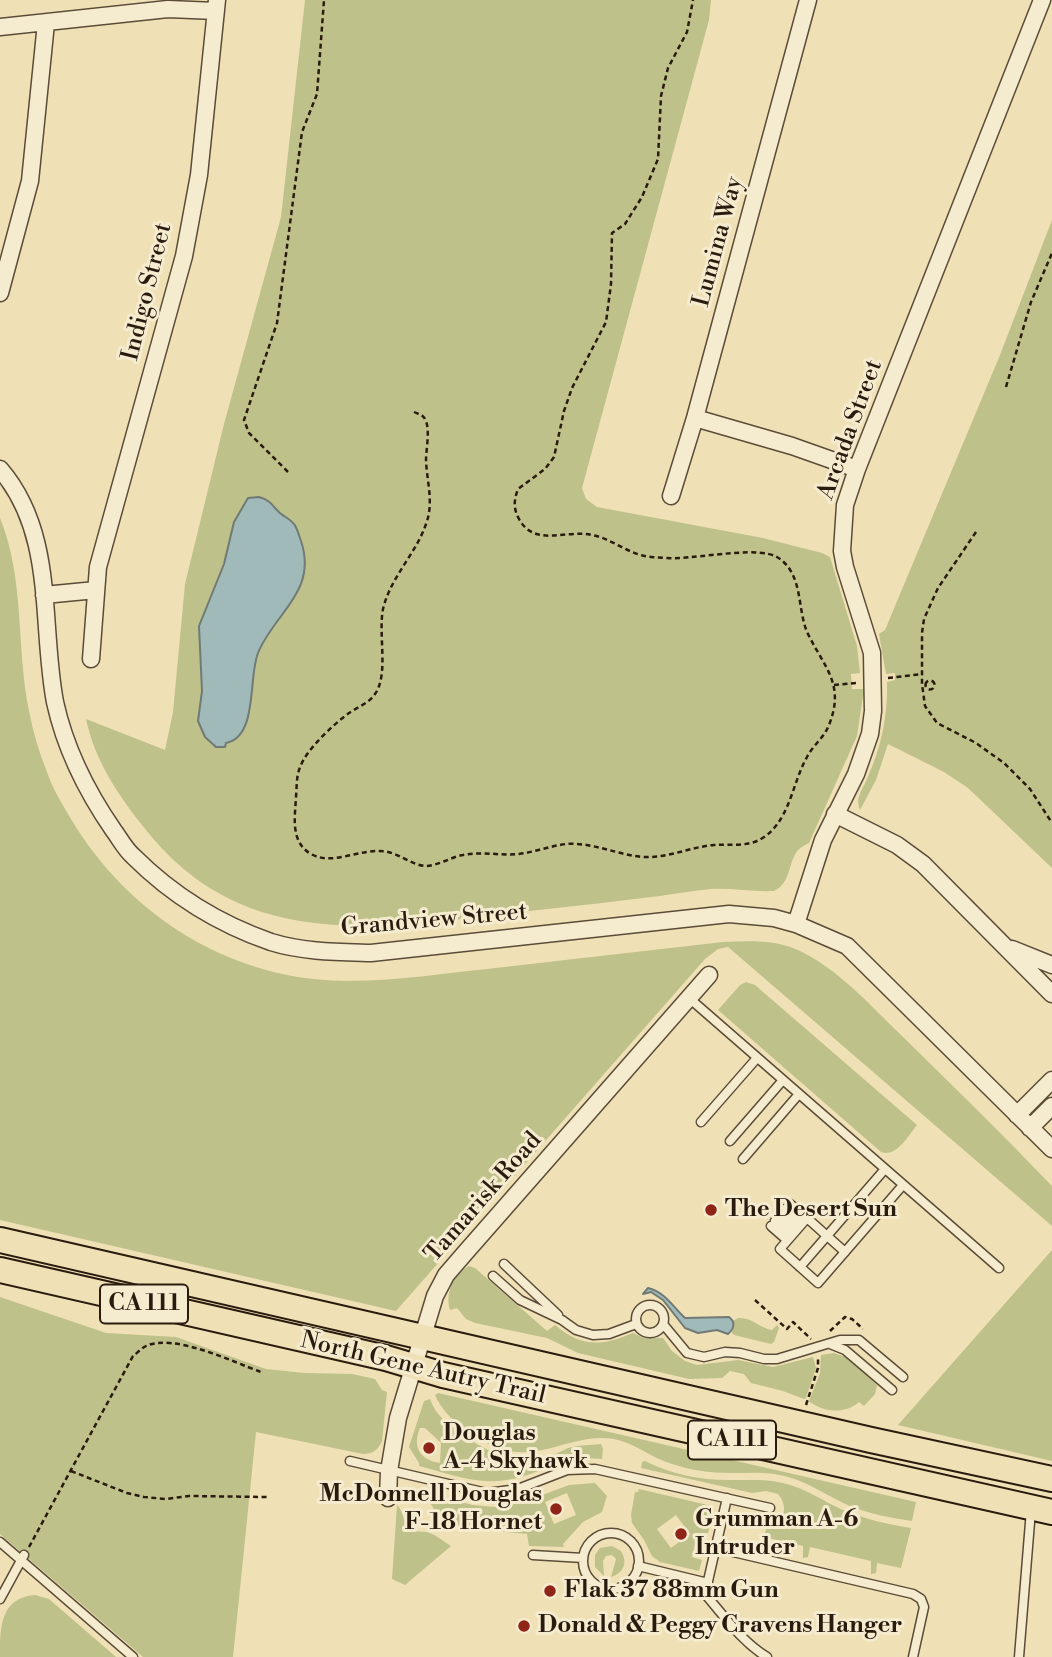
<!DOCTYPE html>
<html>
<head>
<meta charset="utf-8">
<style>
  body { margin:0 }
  canvas { display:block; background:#efe0b5 }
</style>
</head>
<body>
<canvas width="1052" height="1657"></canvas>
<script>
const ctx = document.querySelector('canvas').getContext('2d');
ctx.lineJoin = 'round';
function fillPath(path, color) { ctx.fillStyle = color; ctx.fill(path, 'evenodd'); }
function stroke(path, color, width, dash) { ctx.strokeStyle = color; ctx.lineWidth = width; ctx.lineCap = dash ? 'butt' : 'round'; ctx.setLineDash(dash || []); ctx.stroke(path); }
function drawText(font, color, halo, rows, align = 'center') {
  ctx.font = font + ' "Libre Bodoni",serif'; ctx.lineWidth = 6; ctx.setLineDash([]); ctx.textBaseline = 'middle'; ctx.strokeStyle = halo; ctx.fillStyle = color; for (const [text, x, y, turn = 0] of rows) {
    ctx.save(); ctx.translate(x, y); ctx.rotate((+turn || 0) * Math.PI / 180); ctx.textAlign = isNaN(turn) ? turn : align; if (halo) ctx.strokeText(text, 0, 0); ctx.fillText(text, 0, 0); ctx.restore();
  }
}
const green = new Path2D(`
  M305 0H711L709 20 582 488 586 499 597 507 763 538 822 553 830 557 857 646 860 673 851 674 852 689H864L857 736 809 843C805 845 801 847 798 850 787 864 792 882 774 891 753 892 732 888 711 889 688 891 665 896 643 898 588 905 534 910 480 917 349 932 231 941 142 825 116 792 95 760 86 719L165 750 173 712 185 584 224 424 281 217Z
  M1052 220V868L968 788 944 772 888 744 876 780 860 810C855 797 862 791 867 779 881 748 888 716 887 682L895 680V673L886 674 879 634 885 630 1000 355Z
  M0 518C25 579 16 647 29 711 33 732 39 752 47 772 52 787 60 800 68 814 120 904 209 967 313 979 371 985 429 975 487 969 565 960 644 951 723 942 749 941 777 939 802 952 840 971 870 1005 900 1034 951 1084 1002 1134 1052 1186V1226L728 947 718 949 705 959 396 1311 0 1220Z
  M746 982 755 985 917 1125C908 1136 896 1158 881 1152L718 1010 740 985Z
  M1052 1250V1461L898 1425Z
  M469 1266 475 1268 547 1331 555 1325C582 1348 602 1346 633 1333L644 1338H663L672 1351 685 1361 697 1365 738 1360 773 1367 813 1357 816 1368 806 1398 804 1399 783 1391 751 1383 744 1374 730 1371 722 1378 689 1379 578 1353 547 1338 475 1323 466 1319 457 1308 450 1310C445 1293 453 1274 469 1266Z
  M0 1297 106 1333 176 1337 266 1369 305 1373 352 1374 375 1379 382 1390 387 1392 382 1441C378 1450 373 1454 363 1454L256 1432 233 1657H143L0 1534Z
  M738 1318C752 1317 759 1328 772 1330L777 1325 779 1328 774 1342 771 1344 734 1335 732 1333 733 1321Z
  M834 1353 848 1358 877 1385 875 1394 864 1406 859 1402C846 1414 823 1413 809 1401L820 1373 821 1355Z
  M438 1393 916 1502 912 1521C891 1518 870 1514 850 1506 829 1497 810 1483 788 1477 768 1471 750 1473 730 1473 710 1473 690 1470 672 1464 651 1458 635 1443 614 1439 574 1432 539 1463 499 1448 475 1440 445 1419 435 1395Z
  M430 1399C436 1416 448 1424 462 1434 486 1452 513 1464 543 1458 552 1456 560 1452 568 1448 579 1445 590 1445 601 1444L603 1449 602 1459C558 1454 543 1475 506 1480 477 1485 446 1473 419 1466V1463L409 1447 424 1401ZM420 1428H425L441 1443 440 1463C420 1460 412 1447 420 1428Z
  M645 1461C672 1475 705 1481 735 1480 752 1480 767 1479 783 1483 805 1488 823 1501 843 1510 864 1519 887 1524 911 1528L901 1568 877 1563 876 1573 871 1574V1561L810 1547 808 1557 803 1558V1546L764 1537 767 1525C785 1522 789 1507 778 1494L766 1491 752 1493 641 1468 642 1462Z
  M595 1483 607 1496 602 1512 583 1522 563 1544 564 1547 529 1546 527 1534 475 1529 466 1532 436 1513 431 1504 417 1492 473 1505 495 1507 521 1503 569 1485ZM567 1493 576 1515 554 1524 545 1502Z
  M639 1489 712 1506 714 1509 708 1533H698L692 1557 702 1560 699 1571 660 1562 652 1556 644 1540 632 1523 631 1515 635 1492H638ZM676 1515 690 1534 671 1548 657 1529Z
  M397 1505C404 1511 402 1522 410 1528 416 1533 419 1531 426 1532 434 1533 444 1542 451 1546L405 1585 392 1579Z
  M612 1546 621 1551C628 1562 624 1573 611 1577L616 1559 612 1555 606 1556 603 1561 604 1576 595 1567V1555L600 1548Z
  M35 1595 49 1599 116 1657H0C0 1627 0 1598 35 1595Z`);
const water = new Path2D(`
  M259 497C274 501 273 510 284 516 297 524 296 527 301 541 318 592 274 613 258 653 248 678 258 737 226 743L225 747H216L205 737 198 721 202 691 199 626 224 564 234 522 248 498Z
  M648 1288C665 1292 673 1307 685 1318L729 1317C736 1322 734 1329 728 1334L717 1330 698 1333 685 1328 663 1300 651 1292 643 1294Z`);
const path = new Path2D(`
  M1006 387 1031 302 1052 253
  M414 412C420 415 423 414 426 421 430 432 426 449 426 461 427 482 434 503 426 524 416 554 391 576 383 609 378 635 389 674 375 694 369 703 358 707 349 713 334 724 308 748 301 765 296 775 297 786 296 797 295 817 290 842 311 854 334 867 363 846 388 852 401 855 412 865 425 866 438 866 451 857 463 855 482 851 500 856 519 854 535 852 550 846 566 844 593 842 617 855 644 857 669 858 690 847 714 845 730 844 747 847 761 839 790 822 792 783 807 757 813 745 824 738 829 725 845 685 825 668 809 636 796 612 805 574 777 557 760 547 711 556 691 557 678 559 664 558 651 557 629 555 613 539 592 535 566 529 535 548 519 519 513 508 514 500 518 489L545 469 554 457 564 411 572 388 606 322 611 284 612 233 625 224 642 197 658 159 661 96 668 68 687 32 693 0
  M288 472 249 433 244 420 277 323 302 132 317 94 324 0
  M976 532 938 588 924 619 922 633V684L925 706 937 723 976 743 1004 763 1030 789 1052 823
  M888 678 923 674
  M925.5 685a4.5 4.5 0 1 1 9 0a4.5 4.5 0 1 1-9 0Z
  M834 685 857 683
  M755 1300 787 1329 793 1322 811 1339
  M830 1331 845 1317 852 1319 863 1329
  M806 1405 818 1368V1359
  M71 1471 127 1493 144 1497 166 1499 189 1496 267 1497
  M29 1547 133 1356C137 1353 142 1348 146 1346 174 1333 233 1362 261 1372`);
const service = new Path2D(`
  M689 998 999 1268
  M701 1122 757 1058
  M730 1141 783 1080
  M743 1159 799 1094
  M790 1204 807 1218
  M785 1209 802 1223
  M780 1215 797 1229
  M775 1221 792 1235
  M771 1226 787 1240
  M845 1252 807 1218 780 1249 818 1283 903 1185
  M504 1264 558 1315
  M800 1267 885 1169
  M493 1276 520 1300 562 1320 576 1330 593 1335 609 1334 636 1324
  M636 1319a14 14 0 1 1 28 0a14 14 0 1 1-28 0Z
  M663 1324 687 1353 704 1357 725 1352 740 1353 764 1359H777L840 1340H859L903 1377
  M830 1344 845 1350 892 1390
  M350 1461 487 1493 518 1489 567 1470 595 1469 770 1508
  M727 1498 705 1594C724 1616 742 1642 767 1657
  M583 1561a28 28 0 1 1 56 0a28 28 0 1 1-56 0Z
  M0 1542 133 1657
  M716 1548 913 1594 921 1599 924 1607 913 1657
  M533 1555 583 1558
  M638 1566 708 1583
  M0 1599 24 1555
  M1019 1657 1031 1510`);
const minor = new Path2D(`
  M0 27 168 9 216 11
  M0 293 30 181 46 23
  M695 418 792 446 857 469
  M0 469C56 534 40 623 55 702 65 748 87 792 114 831 120 839 125 849 133 856 172 895 219 924 271 942 303 952 338 952 371 953L729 914 774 918 796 924 847 946 1052 1149
  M671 496 695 418 808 0
  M44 595 96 590
  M91 659 98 567 184 256 199 175 217 0
  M835 814 897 845 923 864 1052 994
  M796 924 823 840 856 774 870 734 873 711 872 653 845 567 842 551 845 505 857 469 1042 0
  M1012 949 1052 965
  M1017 1115 1052 1080
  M1030 1128 1052 1106
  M388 1498 389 1471 398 1418 435 1296 446 1275 465 1253 709 975`);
const primary = new Path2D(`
  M0 1240 871 1440 1052 1479
  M0 1270 386 1358 443 1375 1052 1512`);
const markers = [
  [711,1210,7,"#8f2418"],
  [429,1448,7,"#8f2418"],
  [556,1509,7,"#8f2418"],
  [681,1534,7,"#8f2418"],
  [550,1591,7,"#8f2418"],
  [524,1626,7,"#8f2418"]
];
const shields = [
  [144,1304,88],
  [732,1440,88]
];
const shieldNames = [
  ["CA 111",144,1304],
  ["CA 111",732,1440]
];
const streetNames = [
  ["Lumina Way",719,242,-75],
  ["Indigo Street",148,292,-76],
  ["Arcada Street",851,430,-70],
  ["Grandview Street",434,921,-5],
  ["Tamarisk Road",484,1198,-49],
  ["North Gene Autry Trail",423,1369,13]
];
const poiNames = [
  ["The Desert Sun",725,1210],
  ["Douglas",443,1434],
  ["A-4 Skyhawk",443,1462],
  ["McDonnell Douglas",542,1495,"right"],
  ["F-18 Hornet",542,1523,"right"],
  ["Grumman A-6",695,1520],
  ["Intruder",695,1548],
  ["Flak 37 88mm Gun",564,1591],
  ["Donald & Peggy Cravens Hanger",538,1626]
];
fillPath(green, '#bfc18a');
fillPath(water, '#a0bab9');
stroke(water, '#717a75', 2);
stroke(service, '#5b4c38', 11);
stroke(minor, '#5b4c38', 19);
stroke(primary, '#2a1b0f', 28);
stroke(path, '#2a1b0f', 2.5, [5, 3.5]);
stroke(service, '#f5ebcf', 8);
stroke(minor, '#f5ebcf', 16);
stroke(primary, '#efe0b5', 24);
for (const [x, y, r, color] of markers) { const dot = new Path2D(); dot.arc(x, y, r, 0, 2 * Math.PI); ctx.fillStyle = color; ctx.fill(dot); stroke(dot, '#f5ebcf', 2.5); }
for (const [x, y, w] of shields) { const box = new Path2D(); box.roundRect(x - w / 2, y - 19.5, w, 39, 5); ctx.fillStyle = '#f5ebcf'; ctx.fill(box); stroke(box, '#2a1b0f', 2); }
drawText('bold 23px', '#2a1b0f', null, shieldNames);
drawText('24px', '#2a1b0f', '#f5ebcf', streetNames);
drawText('bold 24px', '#2a1b0f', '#f5ebcf', poiNames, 'left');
</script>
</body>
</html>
